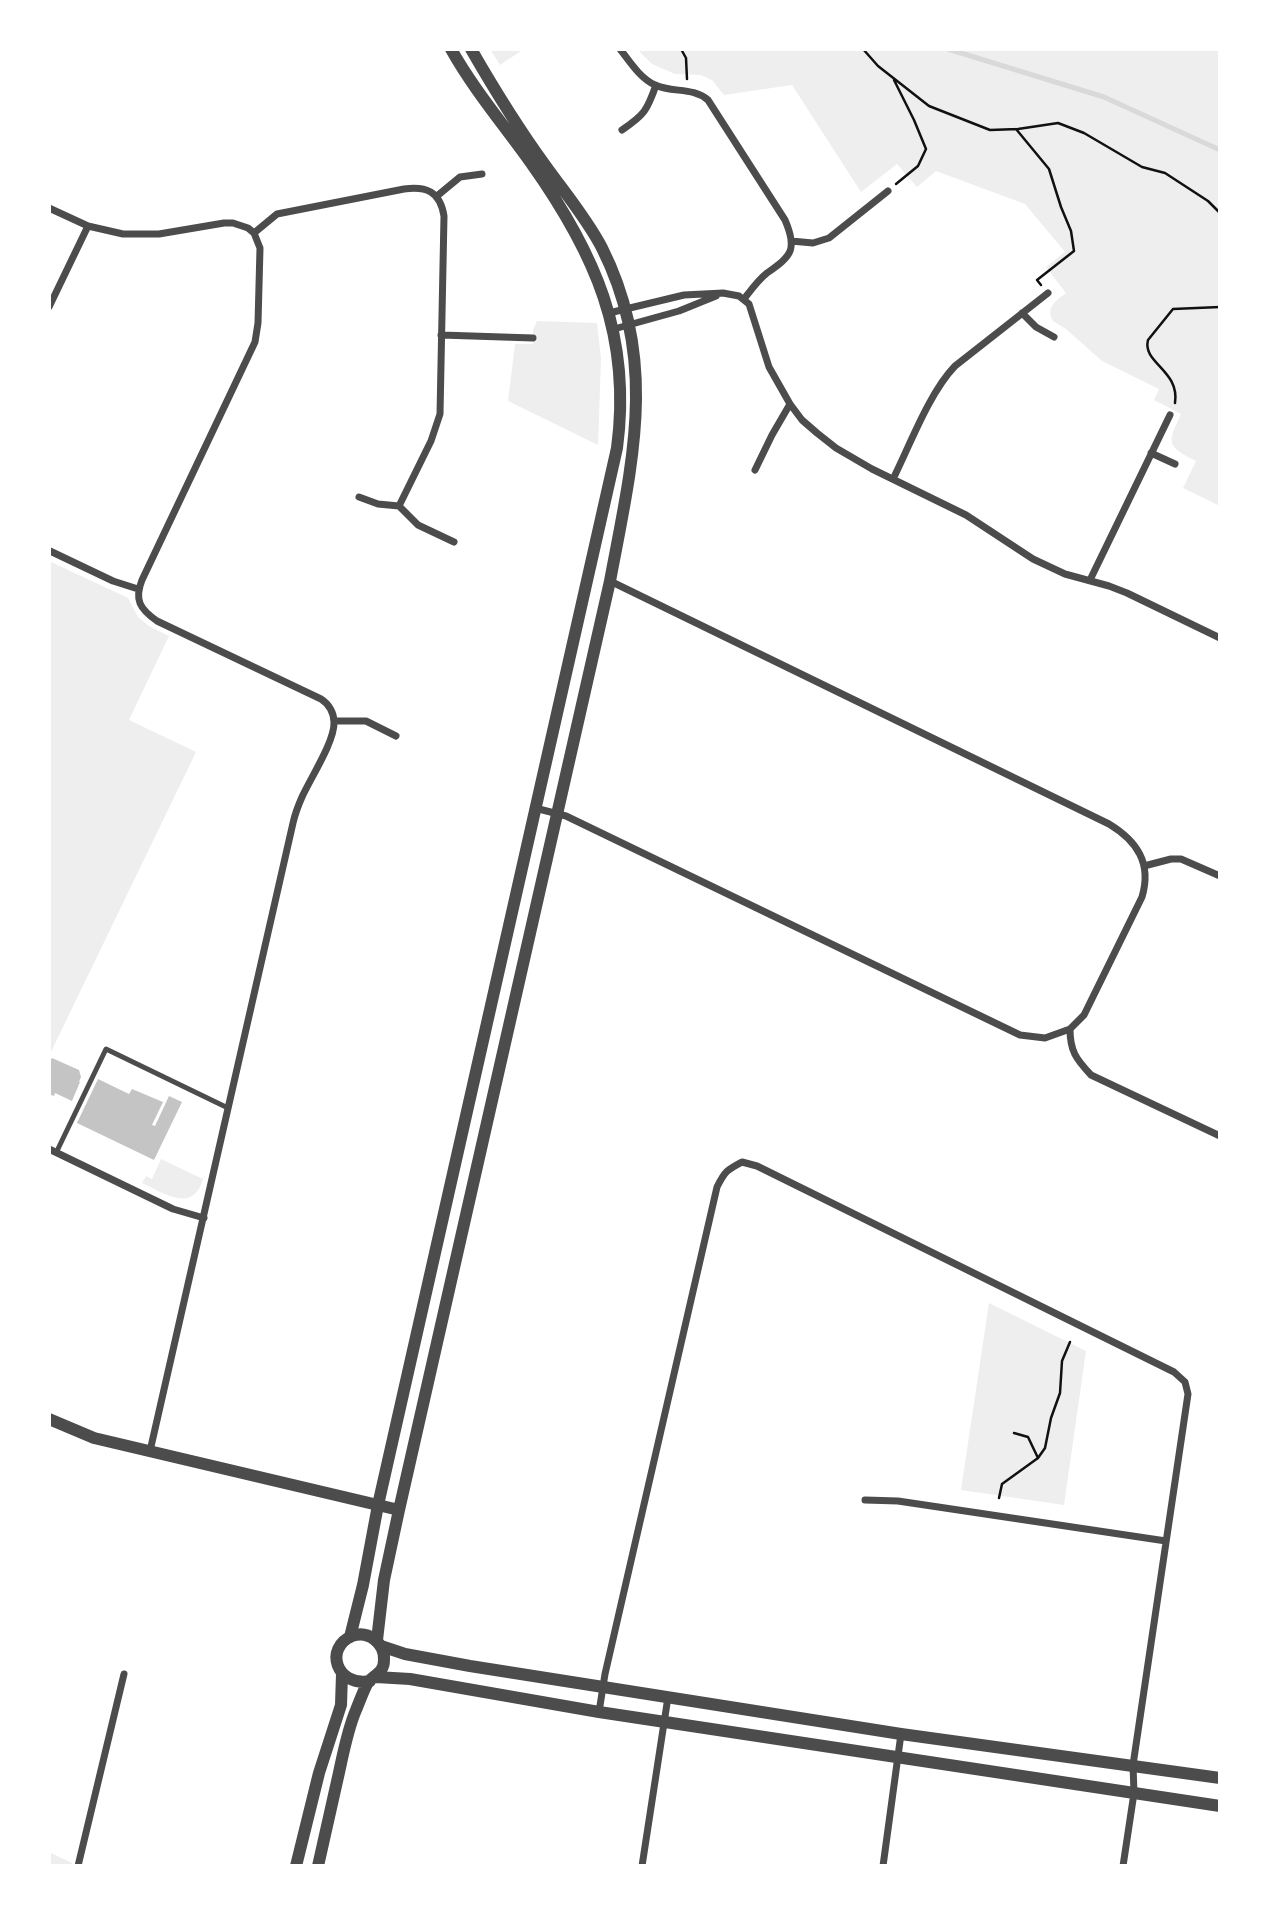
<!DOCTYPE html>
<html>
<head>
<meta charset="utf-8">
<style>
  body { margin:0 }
  #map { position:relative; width:1269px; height:1915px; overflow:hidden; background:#fff; font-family:"Golos Text",sans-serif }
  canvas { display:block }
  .frame { position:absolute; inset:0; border:51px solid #fff; pointer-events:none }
</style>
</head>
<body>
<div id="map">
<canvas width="1269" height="1915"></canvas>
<div class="frame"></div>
</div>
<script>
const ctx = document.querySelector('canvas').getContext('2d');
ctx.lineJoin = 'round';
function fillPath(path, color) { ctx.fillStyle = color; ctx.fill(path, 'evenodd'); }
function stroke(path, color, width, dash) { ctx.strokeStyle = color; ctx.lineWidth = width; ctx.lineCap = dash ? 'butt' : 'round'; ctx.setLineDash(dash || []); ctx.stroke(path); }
const green = new Path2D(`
  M490 49H524L500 65Z
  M637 49H1220V506L1183 488 1196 461C1165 446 1168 442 1181 414L1154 400 1159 389 1102 361 1066 329 1053 321C1045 307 1056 301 1066 293L1046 267 1065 252 1025 204 936 171 917 187 897 164 861 192 792 85 724 95 712 80 701 75 675 74 652 64Z
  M537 321 597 323 601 359 598 445 508 401 515 344H533V330Z
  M49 561 128 598 138 617 149 626 169 636 129 720 196 752 49 1056Z
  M161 1159 203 1179C193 1214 164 1193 142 1183L146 1176 152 1179Z
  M989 1303 1086 1351 1064 1505 961 1490Z
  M49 1852 72 1863 71 1866H49Z`);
const stream = new Path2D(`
  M948 49 1104 97 1220 150`);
const building = new Path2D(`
  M52 1058 79 1070 81 1077 79 1082H80L72 1101 55 1093 54 1096 49 1094V1063Z
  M98 1079 129 1094 132 1089 163 1102 152 1125 155 1126 169 1096 182 1102 154 1160 77 1123Z`);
const path = new Path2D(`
  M681 49 686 58 687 79
  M863 49 878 66 929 106 990 130 1018 129 1058 123 1084 133 1142 167 1165 173 1208 201 1220 213
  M894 80 914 120 926 149 918 166 896 184
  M1016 129 1049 169 1061 207 1071 231 1074 251 1037 280 1041 285
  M1175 403C1180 370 1142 363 1148 340L1173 309 1220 307
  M1014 1433 1028 1437 1038 1458
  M999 1498 1002 1484 1038 1458 1045 1448 1051 1418 1060 1393 1062 1361 1070 1342`);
const service = new Path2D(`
  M56 1153 106 1049 228 1108`);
const minor = new Path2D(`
  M620 49C630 62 640 78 655 85 673 93 693 87 708 100L785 220C798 250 791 256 767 273 758 280 751 290 744 299
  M622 130C644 115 647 111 656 85
  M437 196 460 177 482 174
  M49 208 88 226 123 234H159L224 223H233L248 228 254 233 260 248 258 323 255 342 142 580C134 600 140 609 157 621L321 699C329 704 334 713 334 722 335 741 310 779 302 797 298 806 295 814 293 823L150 1451
  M254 233 277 214 404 189C426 186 440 191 444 216L440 414 431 441 399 506
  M791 241 813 243 829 238 888 191
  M49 307 88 226
  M609 313 684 295 723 293 739 296 749 304 769 367 790 404 802 420 817 433 836 448 872 469 966 515 1033 559 1065 574 1109 586 1127 593 1220 638
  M1022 313 1036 327 1054 337
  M614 329 679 311 716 296
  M441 335 533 338
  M1151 453 1175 464
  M755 470 772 435 790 404
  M893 479C910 445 929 393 955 366L1048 293
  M359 497 378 504 399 506 418 525 454 542
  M50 551 113 581 138 589
  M1090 580 1170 415
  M334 721H366L396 736
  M535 808 566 816 1020 1035 1045 1038 1070 1029 1084 1015 1142 897C1152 863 1137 841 1109 824L610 581
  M1144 866 1171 859H1181L1220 876
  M1070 1029C1070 1051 1076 1059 1091 1075L1220 1136
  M49 1149 173 1209 204 1218
  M865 1500 898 1501 1166 1541
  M599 1712 605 1674 717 1187C725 1171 727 1170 742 1162L757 1166 1174 1372 1185 1382 1188 1394 1133 1765 1134 1793 1123 1866
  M78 1866 124 1674
  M642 1866 668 1697
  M883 1866 901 1734`);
const tertiary = new Path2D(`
  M49 1419 94 1438 399 1510
  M350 1637 363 1585 378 1505 617 448C632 336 595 253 531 163 504 125 474 90 451 49
  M377 1640 384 1580 399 1510 610 581C632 464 659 361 602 248 587 219 565 193 545 165 518 128 494 89 471 49
  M381 1646 405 1654 470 1666 901 1734 1220 1778
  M376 1677 410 1679 599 1712 1220 1806
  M296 1866 319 1773 341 1705 342 1674
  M318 1866C325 1836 331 1807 338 1777 343 1755 347 1731 356 1710 359 1703 365 1686 369 1681 376 1674 384 1672 384 1660 385 1643 368 1630 352 1636 324 1648 336 1687 370 1681`);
fillPath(green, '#eee');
stroke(stream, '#d9d9d9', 5);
fillPath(building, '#c4c4c4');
stroke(path, '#111', 2.5);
stroke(service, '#4c4c4c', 5);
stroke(minor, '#4c4c4c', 7);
stroke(tertiary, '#4c4c4c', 12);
</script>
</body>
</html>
